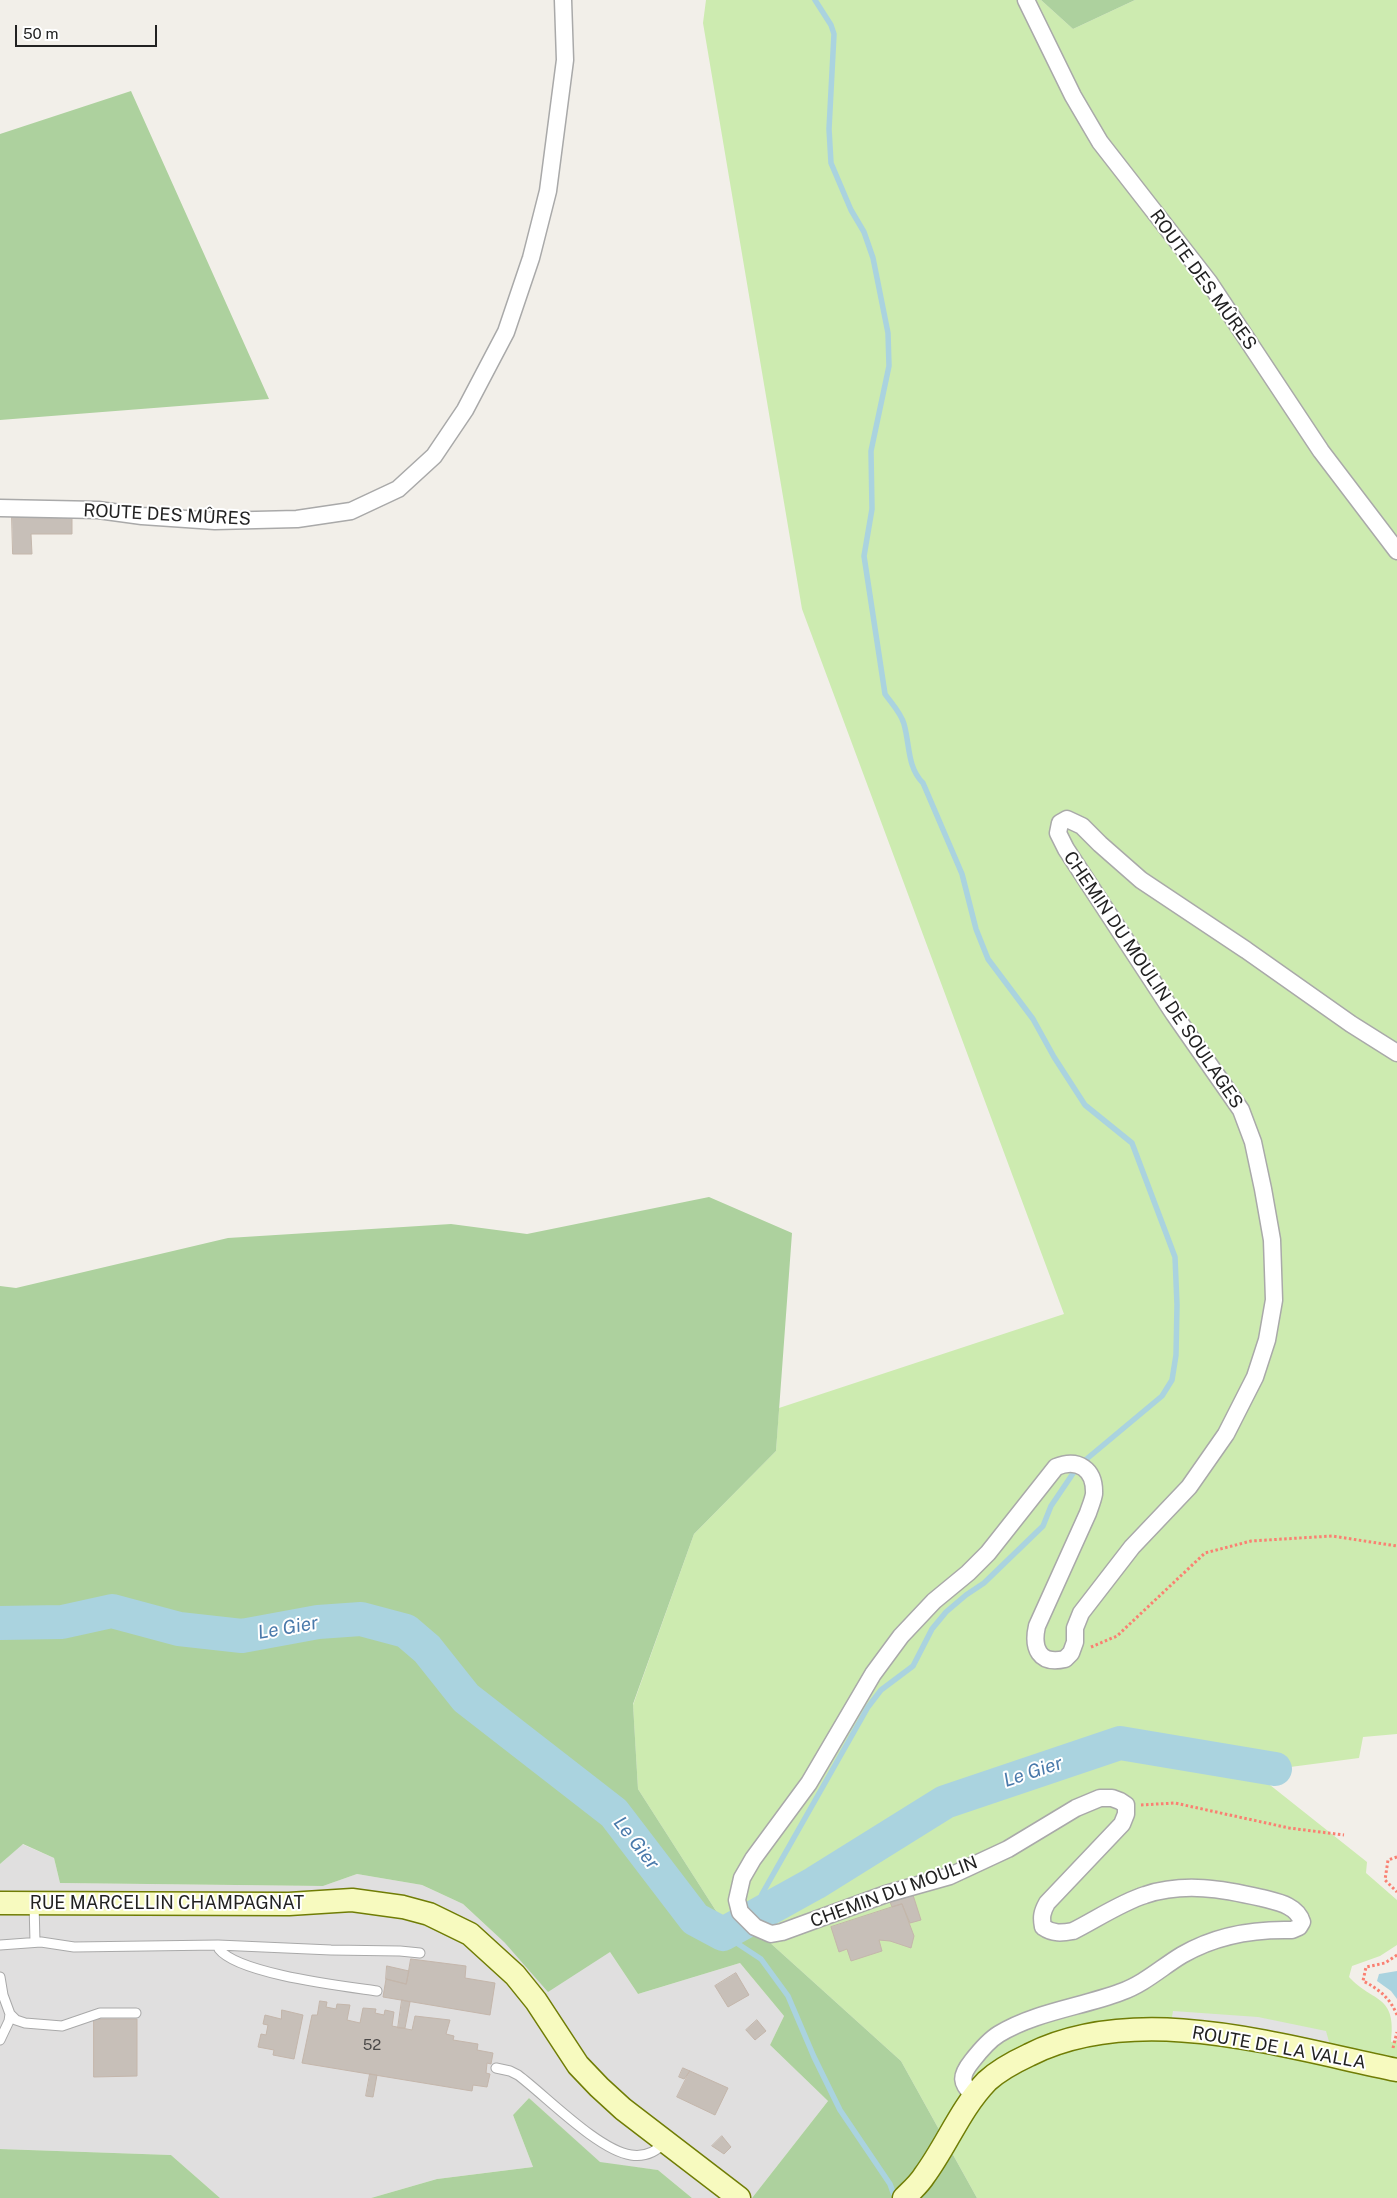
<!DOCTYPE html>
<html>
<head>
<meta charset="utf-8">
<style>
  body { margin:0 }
  #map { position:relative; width:1397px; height:2198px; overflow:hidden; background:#f2efe9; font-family:"Public Sans",sans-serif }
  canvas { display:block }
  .scale { position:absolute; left:15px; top:25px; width:142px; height:22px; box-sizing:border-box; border:2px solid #222; border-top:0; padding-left:6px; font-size:15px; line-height:18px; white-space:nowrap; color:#222; -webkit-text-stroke:4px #fff; paint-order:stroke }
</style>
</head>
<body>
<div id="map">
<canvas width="1397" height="2198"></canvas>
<div class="scale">50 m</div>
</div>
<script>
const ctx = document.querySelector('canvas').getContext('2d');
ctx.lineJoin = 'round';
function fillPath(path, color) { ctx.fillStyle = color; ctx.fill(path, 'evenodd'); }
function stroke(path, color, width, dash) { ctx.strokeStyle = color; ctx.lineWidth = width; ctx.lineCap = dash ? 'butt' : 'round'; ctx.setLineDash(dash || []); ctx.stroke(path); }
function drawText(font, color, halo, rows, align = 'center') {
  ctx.font = font + ' "Public Sans",sans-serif'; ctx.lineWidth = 4; ctx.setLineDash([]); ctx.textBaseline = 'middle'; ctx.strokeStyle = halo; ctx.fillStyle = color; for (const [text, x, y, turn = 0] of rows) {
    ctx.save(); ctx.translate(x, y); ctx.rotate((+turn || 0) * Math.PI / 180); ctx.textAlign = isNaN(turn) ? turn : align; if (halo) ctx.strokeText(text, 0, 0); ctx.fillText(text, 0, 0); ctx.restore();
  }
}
const residential = new Path2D(`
  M22 1844 54 1858 60 1883 323 1886 357 1874 422 1885 463 1904 505 1943 610 1952 638 1994 740 1963 784 2016 770 2045 828 2101 752 2198H692L658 2170 600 2163 529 2098 513 2115 533 2167 437 2179 371 2198H220L171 2155 0 2149V1864Z`);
const grass = new Path2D(`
  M706 0H1041L1073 29 1135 0H1397V1734L1363 1737 1359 1758 1275 1769 1270 1785 1367 1862 1366 1873 1397 1900V1945L1380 1956 1352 1966 1349 1977C1373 2003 1397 1994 1391 2042L1397 2040V2198H977L901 2061 746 1921 718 1914 638 1789 633 1705 694 1534 776 1451 779 1408 1064 1314 802 609 703 23Z`);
const forest = new Path2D(`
  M1041 0H1135L1073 29Z
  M131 91 269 399 0 420V134Z
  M709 1197 792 1233 776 1451 694 1534 633 1704 638 1789 718 1914 746 1921 901 2061 977 2198H752L828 2101 770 2045 784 2016 740 1963 638 1994 610 1952 548 1992 505 1943 463 1904 422 1885 357 1874 323 1886 60 1883 54 1858 23 1844 0 1864V1286L16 1288 228 1238 451 1224 527 1234Z
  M529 2098 600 2162 658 2170 692 2198H371L437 2179 533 2167 513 2115Z
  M0 2149 171 2155 220 2198H0Z`);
const parking = new Path2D(`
  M1173 2011 1258 2017 1326 2031 1333 2056 1170 2029Z`);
const water = new Path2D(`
  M1397 1971V1999L1391 1991 1377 1981 1379 1974Z`);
const stream = new Path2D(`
  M815 0 831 25 834 34 829 129 831 163 851 210 864 232 873 258 888 333 889 366 871 451 872 509 864 556 885 694C892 704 901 713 904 724 910 745 907 767 923 783L962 874 976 929 988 959 1033 1019 1054 1057 1085 1105 1132 1143 1175 1257 1177 1305 1176 1355 1172 1380 1162 1396 1083 1462
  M754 1917 762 1894 868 1707 881 1690 913 1666 932 1629 946 1612 966 1595 984 1583 1043 1526 1051 1506 1076 1469
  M723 1934 761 1959 788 1996 814 2057 840 2110 890 2184 895 2198`);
const river = new Path2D(`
  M0 1623 62 1622 112 1611 179 1629 242 1636 318 1622 361 1619 406 1631 427 1649 466 1698 614 1813 695 1919 723 1934 815 1883 945 1802 1120 1743 1275 1769`);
const building = new Path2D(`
  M12 517H72V534H31L32 554H13Z
  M913 1895 921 1920 910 1923 902 1904 892 1907 890 1902Z
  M902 1904 914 1936 911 1948 890 1941 879 1940 882 1951 851 1961 847 1949 839 1952 831 1927Z
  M411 1959 466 1966 465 1978 495 1983 490 2015 383 1997 386 1979 406 1984Z
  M387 1966 409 1971 406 1984 386 1979Z
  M736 1973 749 1995 728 2007 715 1986Z
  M402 2000 410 2002 405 2028H398Z
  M320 2001 327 2002 326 2007 336 2009 337 2004 350 2005 347 2020 360 2023 363 2008 376 2009 375 2013 384 2015 385 2010 394 2012 392 2026 412 2030 415 2016 450 2020 446 2034 454 2036 453 2040 478 2044 477 2050 493 2053 491 2064 487 2063 486 2073 490 2074 487 2087 473 2085 472 2091 302 2063 312 2015H317Z
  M282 2010 303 2015 294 2059 273 2055 274 2050 258 2047 261 2034 266 2035 268 2025 263 2024 265 2015 281 2019Z
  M94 2019H137V2076L94 2077Z
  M757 2020 766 2031 755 2040 746 2030Z
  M683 2068 690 2071 684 2079 679 2077Z
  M690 2071 728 2088 715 2115 677 2097Z
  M370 2074 377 2075 373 2097 366 2096Z
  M722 2136 731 2147 724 2154 712 2146Z`);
const path = new Path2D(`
  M1091 1647 1117 1636 1205 1553 1251 1541 1332 1536 1397 1546
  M1141 1805 1175 1803 1289 1828 1344 1835
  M1397 1857 1388 1860 1385 1880 1397 1892
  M1397 1955 1385 1963 1366 1967 1363 1981C1379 1989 1390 1998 1397 2015
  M1393 2048 1397 2032`);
const lane = new Path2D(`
  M34 1903 35 1942
  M0 1945 41 1942 74 1947 218 1945 331 1950 400 1951 420 1953
  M218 1945 219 1949C238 1974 343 1986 377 1991
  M0 1977 3 1995 10 2014 16 2020 25 2023 62 2026 100 2013H136
  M0 2040 9 2021 10 2014
  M496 2068 510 2071 518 2075C546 2096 598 2150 631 2155 644 2157 656 2152 665 2142`);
const street = new Path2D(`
  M1026 0 1073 96 1100 142 1209 282 1321 451 1397 551
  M0 508 98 510 142 516 215 521 297 519 351 511 398 489 434 456 465 410 506 332 531 258 548 191 565 60 563 0
  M974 2096C960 2083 960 2076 972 2061 979 2052 989 2040 999 2034 1035 2012 1081 2007 1121 1992 1144 1984 1162 1967 1182 1955 1216 1935 1254 1929 1292 1930L1299 1927 1302 1922C1297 1905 1277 1902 1262 1898 1223 1889 1184 1882 1145 1895 1122 1902 1095 1920 1073 1931 1062 1933 1053 1934 1043 1927 1041 1917 1042 1912 1047 1903L1122 1824 1126 1814V1805L1120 1801 1112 1798H1100L1076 1808 1008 1849 950 1876 886 1894 782 1932 771 1934 755 1927 740 1912 737 1900 742 1878 753 1859 809 1783 873 1674 901 1636 934 1601 968 1573 988 1553 1056 1467C1078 1458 1095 1469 1094 1494 1093 1500 1090 1507 1088 1513L1037 1626C1032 1648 1039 1665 1065 1659L1071 1653 1075 1642V1628L1081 1613 1132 1547 1189 1487 1226 1434 1255 1377 1267 1340 1274 1300 1272 1240 1263 1189 1253 1142 1241 1110 1174 1014 1066 849 1058 833 1060 823 1067 819 1082 826 1100 844 1141 880 1246 950 1351 1024 1397 1053`);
const secondary = new Path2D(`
  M0 1903 289 1904 352 1900 403 1907 429 1914 470 1934 515 1975 536 2001 578 2065 599 2087 623 2109 739 2198
  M904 2198C911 2191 919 2184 924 2176 947 2145 960 2109 987 2081 999 2070 1014 2062 1029 2055 1138 2000 1284 2047 1397 2070`);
const numberNames = [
  ["52",372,2045]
];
const streetNames = [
  ["ROUTE DES MÛRES",1203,280,54],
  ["ROUTE DES MÛRES",167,515,3],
  ["CHEMIN DU MOULIN DE SOULAGES",1153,980,56],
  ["CHEMIN DU MOULIN",894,1892,-20],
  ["RUE MARCELLIN CHAMPAGNAT",167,1903],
  ["ROUTE DE LA VALLA",1279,2048,10]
];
const waterNames = [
  ["Le Gier",288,1628,-10],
  ["Le Gier",1033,1772,-18],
  ["Le Gier",636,1843,52]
];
fillPath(residential, '#e0dfdf');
fillPath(grass, '#cdebb0');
fillPath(forest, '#add19e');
fillPath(parking, '#e2e2e2');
fillPath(water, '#aad3df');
stroke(stream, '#aad3df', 5.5);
stroke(river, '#aad3df', 34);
fillPath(building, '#c7bfb8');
stroke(building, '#c4b6ab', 1);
stroke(lane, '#a9a9a9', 11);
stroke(street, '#a9a9a9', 19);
stroke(secondary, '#707d05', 25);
stroke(path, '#fa8072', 3, [2.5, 2.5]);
stroke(lane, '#fff', 9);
stroke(street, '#fff', 16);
stroke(secondary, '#f7fabf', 22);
drawText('15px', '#4b4948', null, numberNames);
drawText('18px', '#222', '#fff', streetNames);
drawText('italic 19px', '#4a7aab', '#fff', waterNames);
</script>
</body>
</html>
